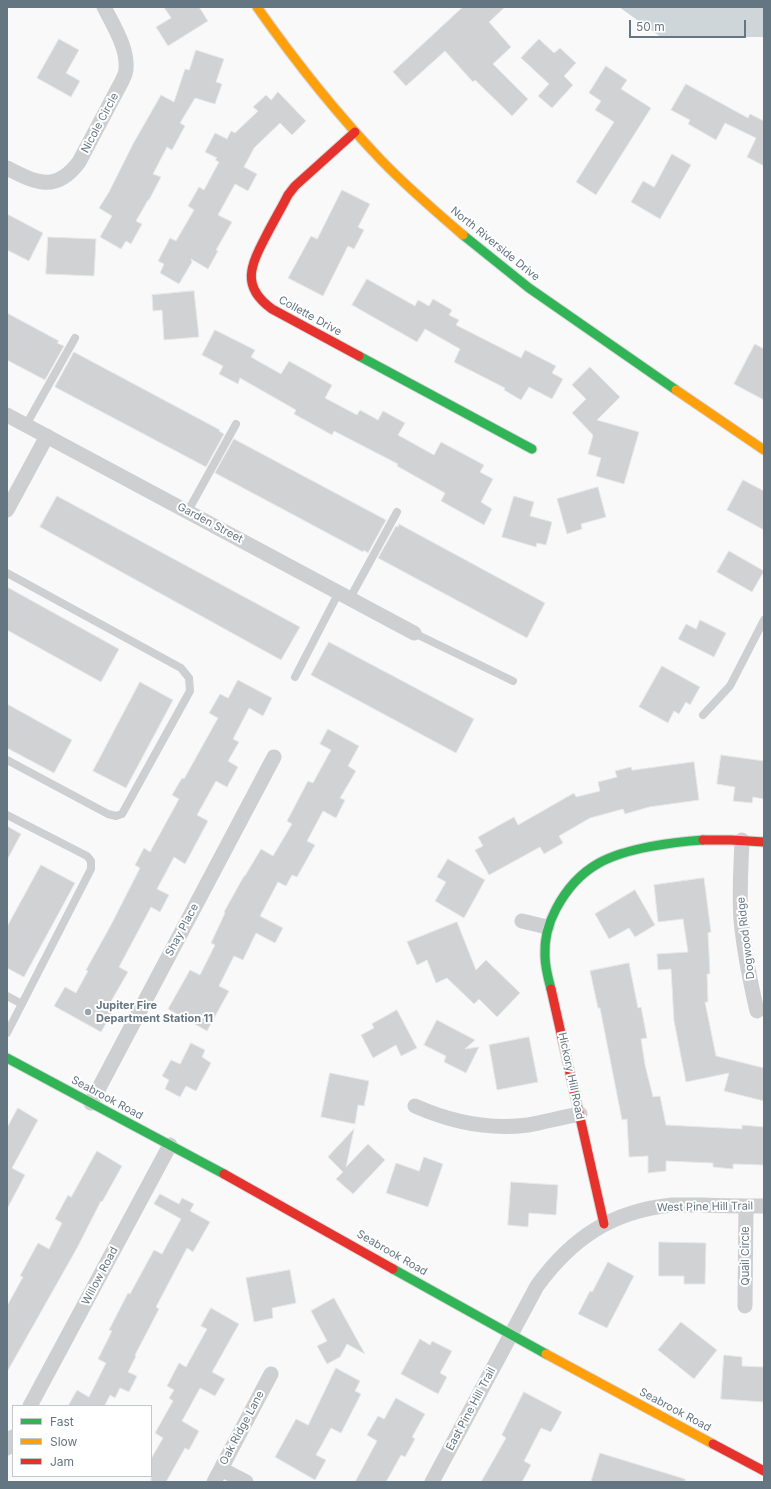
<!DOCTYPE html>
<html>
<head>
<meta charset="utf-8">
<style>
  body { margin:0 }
  #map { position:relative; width:771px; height:1489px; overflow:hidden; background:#f9f9f9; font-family:Inter,sans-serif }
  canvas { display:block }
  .frame { position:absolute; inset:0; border:8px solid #657683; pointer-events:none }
  .legend { position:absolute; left:12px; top:1405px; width:140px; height:72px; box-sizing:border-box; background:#fff; border:1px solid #c1c8cd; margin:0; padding:5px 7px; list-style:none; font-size:12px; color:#657683 }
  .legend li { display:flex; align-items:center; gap:8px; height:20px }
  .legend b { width:20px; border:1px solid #c1c8cd }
  .scale { position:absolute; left:629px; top:20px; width:117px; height:18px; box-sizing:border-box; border:2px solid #657683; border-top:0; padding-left:5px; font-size:12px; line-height:14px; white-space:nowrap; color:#657683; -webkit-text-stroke:3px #fff; paint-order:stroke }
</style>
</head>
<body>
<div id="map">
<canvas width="771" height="1489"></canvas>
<div class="frame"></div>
<ul class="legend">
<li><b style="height:5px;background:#30b455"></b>Fast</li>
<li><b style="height:5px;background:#ff9f0a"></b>Slow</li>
<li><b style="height:5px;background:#e5322d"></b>Jam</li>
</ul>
<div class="scale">50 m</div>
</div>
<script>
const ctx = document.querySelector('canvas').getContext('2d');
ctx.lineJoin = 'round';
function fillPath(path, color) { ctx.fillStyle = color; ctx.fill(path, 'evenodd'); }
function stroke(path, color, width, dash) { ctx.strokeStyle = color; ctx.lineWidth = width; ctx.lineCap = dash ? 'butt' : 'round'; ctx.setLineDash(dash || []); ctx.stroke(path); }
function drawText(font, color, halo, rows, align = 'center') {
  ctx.font = font + ' Inter,sans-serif'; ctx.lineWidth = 4; ctx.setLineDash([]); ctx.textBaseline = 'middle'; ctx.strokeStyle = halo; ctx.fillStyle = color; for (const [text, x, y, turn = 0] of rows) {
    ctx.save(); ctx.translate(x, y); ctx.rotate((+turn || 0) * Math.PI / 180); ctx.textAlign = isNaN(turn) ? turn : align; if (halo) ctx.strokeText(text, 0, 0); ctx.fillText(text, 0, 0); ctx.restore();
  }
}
const water = new Path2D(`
  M619 7H764V37H661Z`);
const building = new Path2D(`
  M164 7H199L208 21 168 46 156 27 171 18Z
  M463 7H505L489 22 511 47 493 64 528 99 512 116 475 80 473 82 445 51 406 86 393 72Z
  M59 39 79 50 66 73 80 81 71 97 37 78Z
  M539 39 554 53 560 48 576 63 564 76 573 85 552 108 538 96 549 84 521 58Z
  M196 50 224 59 216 82 222 84 215 104 195 98 180 123 185 126 172 150 167 147 153 174 161 177 149 200H148L136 221 142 224 131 244 126 241 121 249 100 237 112 216 99 208 109 192 133 144 161 95 174 102 185 69 189 70Z
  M606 66 627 80 621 89 651 108 596 195 576 182 614 122 595 110 601 101 589 93Z
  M686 84 748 118 750 114 764 121V166L747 157 756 138 725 123 716 140 688 124 690 120 671 110Z
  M278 92 306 121 292 135 280 123 254 148 244 167 257 174 248 191 235 184 218 215 232 222 216 250 218 251 208 269 191 259 192 262 179 284 160 273 164 264 158 261 170 238 176 241 194 210 188 206 199 187 204 190 219 162 215 160 217 158 205 152 215 133 227 139 231 131 235 133 258 111 253 107 266 95 271 100Z
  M672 154 691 165 660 219 631 202 643 181 654 187Z
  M342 190 370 204 358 227 364 230 354 249 348 246 323 296 288 278 311 236 317 239Z
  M7 214 43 233 29 261 7 250Z
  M48 237 96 239 94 276 46 274Z
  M367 279 415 306 418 300 429 306 433 299 452 310 449 315 459 320 456 325 521 358 525 350 556 366 552 373 563 379 552 399 529 387 521 400 504 390 505 388 454 362 460 349 425 329 417 342 352 305Z
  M194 291 199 337 164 340 162 310 153 311 152 295Z
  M7 313 59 341 57 343 64 346 45 380 7 360Z
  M215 330 255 350 251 357 281 374 289 361 332 385 325 398 357 415 360 410 378 420 383 411 405 423 398 435 434 455 441 442 484 465 480 472 493 479 481 502 492 509 484 525 441 501 445 493 397 466 398 464 334 431 332 435 294 414 296 410 240 378 238 384 219 374 223 366 202 355Z
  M755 344 764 349V400L734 384Z
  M74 352 220 430 219 431 224 434 206 467 55 387Z
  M590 367 620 397 597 420 639 432 624 484 596 476 601 458 588 454 593 435 572 413 586 399 572 385Z
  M234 439 386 520 368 553 364 550 363 552 217 474 215 473Z
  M743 480 764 491V530L727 510Z
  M598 487 606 517 581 524 582 529 567 534 557 499Z
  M57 496 300 627 281 660 40 527Z
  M514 496 534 502 530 516 552 522 546 545 537 543 536 547 502 537Z
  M399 524 545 603 527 638 378 558 396 526 398 527Z
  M729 551 764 571 752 592 717 572Z
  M7 587 119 649 101 682 7 630Z
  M700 620 726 633 714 657 678 639 686 624 696 629Z
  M329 642 474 719 456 753 311 675Z
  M662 666 700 687 690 705 686 702 679 714 674 711 668 723 639 707Z
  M238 680 272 698 263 716 249 708 233 739 239 742 228 761 238 767 227 787 216 781 197 815 208 821 185 864 174 857 157 889 169 895 160 912 151 907 119 967 128 972 110 1003 116 1006 101 1032 54 1006 65 987 76 993 88 971 86 970 111 925 140 868 135 865 144 848 150 852 179 799 172 795 182 778 184 779 218 718 209 713 220 694 228 698Z
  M140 682 173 700 126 788 93 771Z
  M7 704 72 740 54 773 7 748Z
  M328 729 359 746 348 766 356 771 340 798 345 800 336 818 323 811 307 841 315 845 297 877 292 875 286 886 278 882 260 916 283 928 275 943 256 933 243 960 234 956 219 986 229 991 207 1031 168 1009 190 970 200 975 215 945 211 943 225 913 224 912 244 876H245L261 849 273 856 292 824 287 821 308 781 313 783 331 750 320 744Z
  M721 755 764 761V799L753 797 752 803 733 801 735 787 717 784Z
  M694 762 699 800 649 807 625 814 623 809 590 818 559 836 563 843 544 854 540 847 489 875 475 850 483 846 478 837 514 817 518 825 574 793 576 797 600 791 598 782 617 777 615 771 631 767 632 770Z
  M7 826 21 834 7 860Z
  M448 859 485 880 464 918 435 901 446 882 437 877Z
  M41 865 75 883 24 977 7 968V927Z
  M704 878 711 932 708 933 710 974H707L708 1002H705L716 1056 764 1068V1101L724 1091 729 1073 686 1082 674 1021 671 969 658 970 657 954 688 952 683 919 658 922 654 885Z
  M635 890 655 925 635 937 629 928 609 939 595 914Z
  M457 922 476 970 486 960 520 993 497 1017 479 999 474 1004 447 978 436 983 427 960 417 965 407 942Z
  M629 963 638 1008 641 1007 647 1038 641 1039 645 1065 653 1097 660 1096 666 1125 742 1129V1125L764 1127V1165L733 1164V1169L713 1167V1163L666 1161V1171L648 1173V1156L629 1157 627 1119 622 1120 600 1008H598L590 971Z
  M397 1010 417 1048 401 1056 396 1045 373 1058 361 1035 374 1028 372 1024Z
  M437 1020 475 1040 465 1049 479 1047 466 1073 444 1062 446 1056 424 1045Z
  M529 1037 538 1082 497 1090 489 1045Z
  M191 1043 205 1050 202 1057 211 1063 196 1091 186 1086 180 1097 165 1089 169 1080 162 1076 171 1060 180 1064Z
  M330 1073 369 1081 364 1106 358 1105 355 1124 321 1117Z
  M18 1108 38 1120 12 1168 25 1175 7 1209V1128Z
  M354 1129 346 1167 368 1144 385 1160 353 1194 336 1179 343 1172 328 1157Z
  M97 1151 122 1166 102 1202 101 1201 77 1248 7 1372V1306L23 1277 20 1276 38 1243 49 1249 62 1223 55 1219 68 1195 71 1197Z
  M424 1157 443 1164 428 1207 386 1193 396 1163 419 1171Z
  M511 1182 558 1185 556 1215 529 1213 528 1227 508 1225Z
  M160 1194 179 1204 182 1198 194 1204 190 1211 210 1222 193 1252 187 1248 156 1307 159 1309 135 1355 136 1356 128 1372 137 1376 129 1392 120 1388 115 1398 110 1395 105 1405 106 1406H68L77 1390 89 1397 106 1363 98 1359 112 1331 109 1330 128 1293 130 1294 154 1250 162 1254 181 1219 154 1204Z
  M659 1242 706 1243 705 1284H684V1276H659Z
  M608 1262 634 1276 607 1328 578 1314 590 1291 592 1292Z
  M290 1270 296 1303 272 1308 273 1318 254 1322 246 1278Z
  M334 1298 365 1354 347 1344 340 1357 327 1364 317 1346 327 1341 311 1311Z
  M211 1308 239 1324 212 1372 225 1379 215 1396 200 1388 182 1421 199 1431 189 1450 185 1448 166 1482H151V1459L163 1438 155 1433 173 1401 169 1398 174 1390 167 1386 179 1363 186 1367 207 1329 201 1326Z
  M681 1322 717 1350 694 1379 658 1350Z
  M420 1339 430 1345 432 1341 452 1351 440 1373 447 1377 438 1394 401 1374Z
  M724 1355 742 1357V1366L764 1367V1402L721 1399Z
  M336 1368 360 1381 355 1391 361 1394 341 1433 331 1428 316 1455 326 1460 315 1480 275 1457 296 1419 308 1425Z
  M524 1392 562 1412 551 1432 541 1428 524 1461 531 1465 522 1482H481L506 1438 502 1435Z
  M396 1398 425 1414 412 1437 415 1439 405 1457 401 1455 386 1482H355L377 1441 367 1435 378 1416 384 1419Z
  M600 1453 685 1479V1482H591Z`);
const lane = new Path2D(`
  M26 425 75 338
  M188 511 236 424
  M7 573 181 668 189 678 190 691 122 814 116 816 108 814 7 760
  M350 598 397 512
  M414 633 513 681
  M295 677 339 592
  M703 715 730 686 764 620
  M7 815 87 856 91 861V869L7 1033
  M7 996 22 1004`);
const street = new Path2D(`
  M7 168C36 183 56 193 79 162L122 81C124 77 126 73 126 69 128 48 113 25 104 7
  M7 415 414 633
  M7 510 47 436
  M742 840C741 866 739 893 741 920 744 951 750 981 757 1011
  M522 921 547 927
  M91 1103 274 757
  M415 1106C451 1122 489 1130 528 1125 545 1122 563 1117 580 1114
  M745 1306 746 1206
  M30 1406 170 1145
  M7 1448 13 1437
  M221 1469 246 1482
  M214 1482 271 1374
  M432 1482 537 1286C572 1238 612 1211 672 1205 682 1205 692 1205 703 1205 723 1206 744 1206 764 1206`);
const fast = new Path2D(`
  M463 235 529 288 676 390
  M359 356 532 449
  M551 989C548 978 545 967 545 956 544 939 548 924 556 909 566 890 581 873 599 863 626 848 673 842 703 840
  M7 1058 224 1174
  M393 1269 546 1354`);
const slow = new Path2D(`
  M257 7C295 61 336 113 382 161 407 187 435 211 463 235
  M676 390 764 450
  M546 1354 713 1444`);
const jam = new Path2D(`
  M355 132 295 186 288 195C281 209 273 222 266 236 251 265 240 286 272 309L359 356
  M703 840H731L764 842
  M551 989 604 1224
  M224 1174 393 1269
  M713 1444 764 1471`);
const markers = [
  [88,1012,4,"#99a4ac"]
];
const streetNames = [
  ["Nicole Circle",100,123,-62],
  ["North Riverside Drive",495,244,39],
  ["Collette Drive",310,316,29],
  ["Garden Street",210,523,28],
  ["Shay Place",182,930,-62],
  ["Dogwood Ridge",746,938,-97],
  ["Hickory Hill Road",571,1076,78],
  ["Seabrook Road",107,1098,28],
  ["West Pine Hill Trail",705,1207,-1],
  ["Seabrook Road",392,1253,30],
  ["Quail Circle",746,1256,-90],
  ["Willow Road",100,1276,-62],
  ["East Pine Hill Trail",471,1409,-62],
  ["Seabrook Road",675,1410,28],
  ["Oak Ridge Lane",242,1428,-62]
];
const poiNames = [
  ["Jupiter Fire",96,1006],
  ["Department Station 11",96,1019]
];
fillPath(water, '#ced6d9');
fillPath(building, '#d0d2d3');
stroke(building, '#e8e8e8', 1);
stroke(fast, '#d5d6d7', 11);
stroke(slow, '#d5d6d7', 11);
stroke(jam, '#d5d6d7', 11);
stroke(lane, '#cecfd0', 8);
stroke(street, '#cecfd0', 15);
stroke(fast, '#30b455', 9);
stroke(slow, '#ff9f0a', 9);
stroke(jam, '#e5322d', 9);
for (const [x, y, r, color] of markers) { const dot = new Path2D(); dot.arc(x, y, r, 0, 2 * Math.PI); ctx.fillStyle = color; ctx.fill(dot); stroke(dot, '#fff', 1.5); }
drawText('11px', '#657683', '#fff', streetNames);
drawText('bold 11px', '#657683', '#fff', poiNames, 'left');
</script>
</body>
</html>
